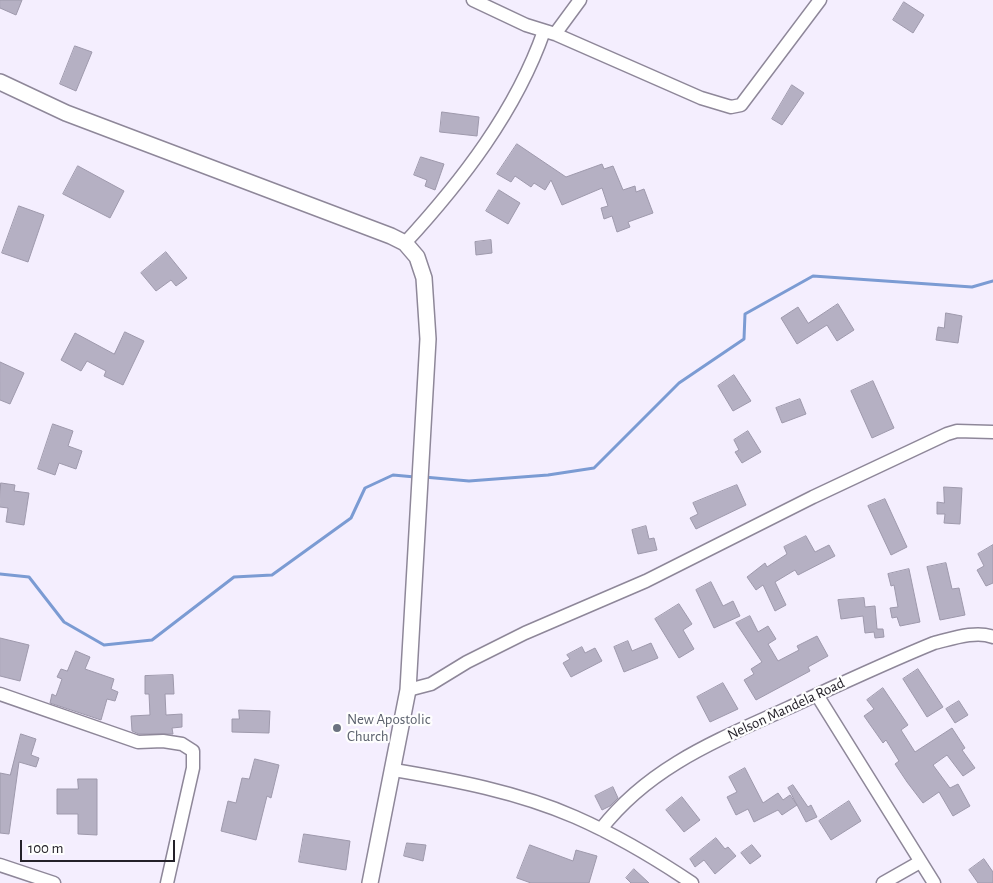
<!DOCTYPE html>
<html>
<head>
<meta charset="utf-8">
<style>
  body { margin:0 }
  #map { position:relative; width:993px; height:883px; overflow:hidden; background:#f4eefe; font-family:"Alegreya Sans",sans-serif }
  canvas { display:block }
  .scale { position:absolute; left:20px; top:840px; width:155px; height:22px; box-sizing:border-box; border:2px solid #242129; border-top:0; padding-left:6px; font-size:15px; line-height:18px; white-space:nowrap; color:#242129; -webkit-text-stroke:4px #fefefe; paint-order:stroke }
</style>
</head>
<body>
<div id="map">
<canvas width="993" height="883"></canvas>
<div class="scale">100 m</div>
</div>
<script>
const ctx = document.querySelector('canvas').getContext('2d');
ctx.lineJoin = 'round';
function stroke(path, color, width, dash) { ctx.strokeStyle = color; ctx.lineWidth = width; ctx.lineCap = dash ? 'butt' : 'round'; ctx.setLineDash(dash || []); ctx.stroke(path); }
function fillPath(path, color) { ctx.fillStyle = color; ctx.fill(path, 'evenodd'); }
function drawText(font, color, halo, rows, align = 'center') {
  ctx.font = font + ' "Alegreya Sans",sans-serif'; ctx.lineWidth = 4.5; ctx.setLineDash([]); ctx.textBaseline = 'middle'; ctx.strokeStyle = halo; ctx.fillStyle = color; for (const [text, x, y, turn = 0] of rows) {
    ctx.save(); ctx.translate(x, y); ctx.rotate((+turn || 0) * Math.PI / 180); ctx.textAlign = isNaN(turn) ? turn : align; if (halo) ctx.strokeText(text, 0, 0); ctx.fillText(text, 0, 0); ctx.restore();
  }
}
const stream = new Path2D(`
  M424 477 469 481 548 475 594 468 679 383 744 339 745 314 813 276 972 287 993 281
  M0 574 29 577 64 622 104 645 152 640 234 577 272 575 351 518 365 488 393 475 415 477`);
const building = new Path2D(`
  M0 0H22L16 15 0 8Z
  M904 2 924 15 913 33 893 20Z
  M75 46 92 52 76 91 60 84Z
  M792 85 804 93 782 125 772 119Z
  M442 112 479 117 477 136 440 132Z
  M517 144 566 177 602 164 604 169 613 166 623 190 635 186 636 192 644 189 653 213 628 222 630 227 617 232 612 216 604 219 601 208 608 206 602 188 562 205 551 180 545 190 534 183 531 187 515 176 511 182 497 174Z
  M421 157 444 164 435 190 425 186 427 180 414 175Z
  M78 166 124 191 110 218 63 194Z
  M499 190 520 203 508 224 486 211Z
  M19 206 44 215 28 262 2 253Z
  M491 240 492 253 476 255 475 242Z
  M166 252 187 278 176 286 171 280 156 291 141 273Z
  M838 304 854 330 837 341 827 325 797 344 781 318 798 307 808 323Z
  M946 313 962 316 958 343 936 340 938 327 944 328Z
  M125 332 144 341 123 385 104 376 106 371 87 361 81 371 61 360 75 333 114 354Z
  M0 362 24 373 10 404 0 400Z
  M734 375 751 401 733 411 718 386Z
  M873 381 894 428 872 438 851 391Z
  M800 399 806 414 782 423 776 408Z
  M53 424 73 431 68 446 82 451 76 469 59 463 55 475 38 469Z
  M748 431 761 452 742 463 735 452 739 450 734 440Z
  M1 483 15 485 14 491 29 493 24 525 6 522 8 508 0 507Z
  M737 485 746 505 696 529 690 518 698 514 693 503Z
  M944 487 962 488 960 524 944 523 945 514H937V502L944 503Z
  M885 499 907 547 891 555 868 506Z
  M646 526 649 539 654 538 657 550 638 554 632 530Z
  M806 536 815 552 829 545 835 556 798 575 795 570 775 582 786 605 775 611 763 585 756 590 747 577 765 563 767 567 787 554 784 547Z
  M993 545V583L986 586 977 570 984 566 978 554Z
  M946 563 952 589 959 588 965 615 940 620 927 567Z
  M909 569 920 622 900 626 897 617 892 618 890 608 898 607 894 585 891 586 888 574Z
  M711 582 723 606 733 601 740 616 714 628 696 590Z
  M864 598 865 607 875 606 877 629H883L884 637 875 638 874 632 865 633 863 616 841 619 838 600Z
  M679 604 692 624 683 630 694 649 679 658 655 619Z
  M750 616 758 632 768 626 776 639 768 644 778 661 799 650 797 646 817 636 828 656 808 667 810 671 756 700 744 680 754 674 751 669 762 662 736 623Z
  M0 638 29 645 20 681 0 676Z
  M628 641 632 651 651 643 658 658 624 672 614 647Z
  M582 647 585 653 595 648 602 661 571 677 563 663 570 659 567 655Z
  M76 651 90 657 85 669 114 679 111 689 118 692 115 701 107 699 101 720 50 703 52 694 56 696 62 679 57 677 61 669 67 671Z
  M918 669 943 707 927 717 903 679Z
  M173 675 174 694H165L166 715 182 714V727L172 728 173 734H139L132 731 131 716 150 715 149 694H145V676Z
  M723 683 738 709 710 722 697 697Z
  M883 688 908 725 901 730 915 752 952 728 965 748 962 750 975 768 963 776 947 755 933 765 950 788 958 784 970 806 953 816 939 792 923 803 907 782 895 764 899 761 886 740 883 743 864 716 874 709 867 700Z
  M959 701 968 715 955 723 946 709Z
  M239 710 270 711 269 733 232 732V719H239Z
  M21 734 36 739 31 755 39 758 36 767 19 762 9 834 0 833V773L10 775Z
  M255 759 279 765 271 798 267 796 256 840 221 831 228 801 236 803 242 778 249 779Z
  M745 768 763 803 778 793 783 800 790 795 797 805 782 815 778 810 754 822 748 809 736 815 727 797 737 792 729 777Z
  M78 779H97V835L78 834V814H57V789H78Z
  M793 785 808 807 811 805 817 817 806 822 788 788Z
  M613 787 618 798 610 806 602 810 595 796Z
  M682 797 700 820 684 832 666 810Z
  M849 801 861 821 831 840 819 821Z
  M304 834 350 841 346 870 299 862Z
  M716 838 725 849 728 847 736 856 715 874 704 860 695 867 690 859Z
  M407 843 426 845 423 861 404 856Z
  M530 845 573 861 576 850 597 856 589 883H531L517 878Z
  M752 845 761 856 750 864 741 853Z
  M984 859 993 872V883H978L969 870Z
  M634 869 649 883H631L626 878Z`);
const minor = new Path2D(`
  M473 0 526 25 555 34 701 98 731 107 741 105 820 0
  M555 34 580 0
  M405 243C462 181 516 111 544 31
  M408 690 431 684 467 662 525 633 646 581 813 497 947 434 957 431 993 432
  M0 694 138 742 163 741 182 744 193 751V768L167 883
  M817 695 934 883
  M394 770C454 780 518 792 575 817 616 835 655 858 692 883
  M601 829C650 766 718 740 788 708 836 686 885 663 934 643 951 639 976 630 993 637
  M0 865 54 883
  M883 883 920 862`);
const tertiary = new Path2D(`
  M0 82 66 113 391 236 405 243 417 257 424 278 428 339 408 690 370 883`);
const markers = [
  [337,728,5,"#6b7280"]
];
const streetNames = [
  ["Nelson Mandela Road",786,709,-25]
];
const worshipNames = [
  ["New Apostolic",347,719],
  ["Church",347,736]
];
stroke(stream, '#7b9bd3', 3);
fillPath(building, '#b5b0c3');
stroke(building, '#9e99ac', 1);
stroke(minor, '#8e8799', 15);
stroke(tertiary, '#8e8799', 18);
stroke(minor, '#fff', 12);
stroke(tertiary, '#fff', 15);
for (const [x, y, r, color] of markers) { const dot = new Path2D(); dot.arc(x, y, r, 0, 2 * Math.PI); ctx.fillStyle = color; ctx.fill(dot); stroke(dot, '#fefefe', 2); }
drawText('15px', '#242129', '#fefefe', streetNames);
drawText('15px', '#5b616d', '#fefefe', worshipNames, 'left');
</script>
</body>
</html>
